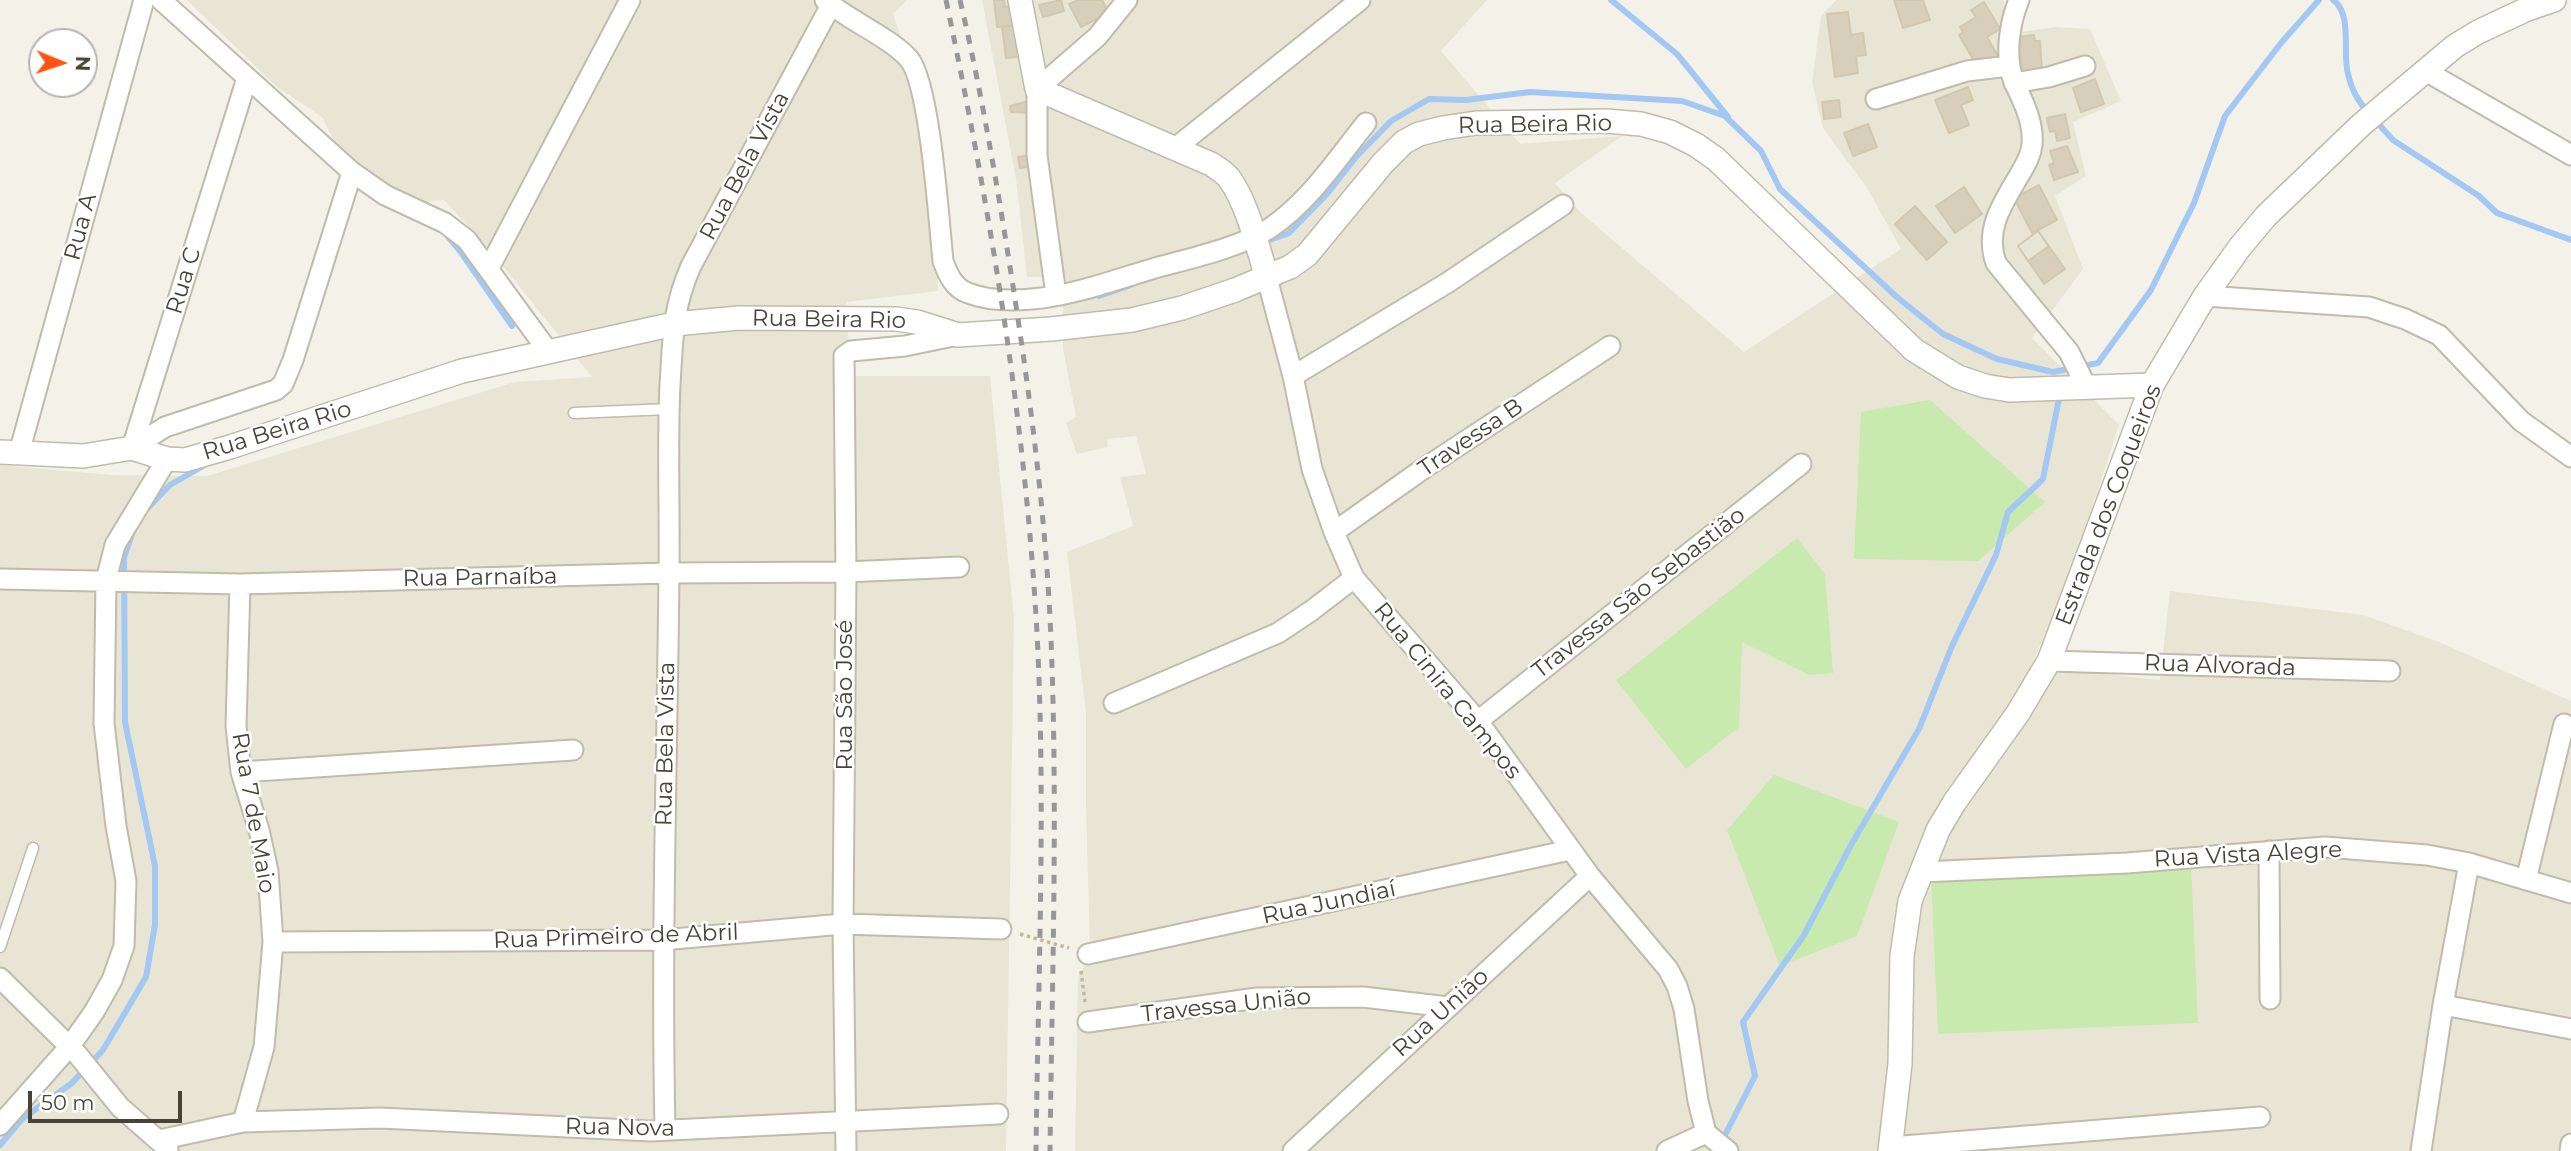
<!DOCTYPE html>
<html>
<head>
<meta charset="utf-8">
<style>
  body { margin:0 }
  #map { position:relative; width:2571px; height:1151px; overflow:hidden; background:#f4f2e8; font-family:Montserrat,sans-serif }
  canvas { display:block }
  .north { position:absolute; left:28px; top:28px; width:70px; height:70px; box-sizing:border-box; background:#fff; border:2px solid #b6b4af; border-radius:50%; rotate:92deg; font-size:19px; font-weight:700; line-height:28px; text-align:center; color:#484336 }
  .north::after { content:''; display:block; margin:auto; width:24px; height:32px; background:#ff5314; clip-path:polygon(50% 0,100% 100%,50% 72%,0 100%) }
  .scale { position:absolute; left:28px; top:1091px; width:154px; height:32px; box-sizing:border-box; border:4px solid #484336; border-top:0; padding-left:9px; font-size:21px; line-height:24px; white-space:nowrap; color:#484336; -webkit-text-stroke:5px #fff; paint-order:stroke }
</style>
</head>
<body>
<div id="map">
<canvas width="2571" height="1151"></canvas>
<div class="north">N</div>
<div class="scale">50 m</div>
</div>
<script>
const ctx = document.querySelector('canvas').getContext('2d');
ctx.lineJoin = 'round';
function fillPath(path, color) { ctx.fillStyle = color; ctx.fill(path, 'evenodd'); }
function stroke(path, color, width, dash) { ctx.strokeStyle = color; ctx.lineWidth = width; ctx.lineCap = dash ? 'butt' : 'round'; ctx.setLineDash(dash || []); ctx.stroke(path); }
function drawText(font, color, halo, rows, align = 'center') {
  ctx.font = font + ' Montserrat,sans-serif'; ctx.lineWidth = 5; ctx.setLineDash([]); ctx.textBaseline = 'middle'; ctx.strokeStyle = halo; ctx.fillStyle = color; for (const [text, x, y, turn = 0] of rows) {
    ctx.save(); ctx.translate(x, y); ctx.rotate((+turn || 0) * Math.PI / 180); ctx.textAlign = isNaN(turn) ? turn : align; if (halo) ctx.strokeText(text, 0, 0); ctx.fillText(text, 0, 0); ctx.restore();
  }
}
const residential = new Path2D(`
  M187 0H907L893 14 922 98 935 196 938 291 846 302 851 376H990L1014 619 1006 1151H0V465L112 475 207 476 515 382 592 377 486 245 444 200 406 204 345 163 322 117 277 87Z
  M982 0H1487L1441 51 1520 144 1622 136 1555 183 1580 212 1744 352 1901 249 1867 188 1823 128 1812 82 1821 16 1836 0H2003L2020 32 2056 27 2090 29 2121 101 2073 122 2086 176 2055 196 2083 269 2032 338 2119 425 2068 583 2033 661 2066 670 2160 680 2170 591 2363 615 2439 642 2571 701V1151H1075L1078 978 1090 954 1086 804V714L1067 552 1133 526 1120 477 1146 474 1136 436 1107 439 1108 447 1077 454 1066 423 1076 417 1063 348V277H1027L1016 179Z`);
const green = new Path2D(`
  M1930 400 2045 502 1978 561 1854 559 1861 412Z
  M1797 538 1825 574 1833 673 1809 675 1742 642 1739 727 1686 769 1616 680Z
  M1774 775 1899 822 1857 936 1780 966 1727 830Z
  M2191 864 2198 1023 1938 1034 1931 875Z`);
const stream = new Path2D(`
  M1611 0 1677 54 1728 117
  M2333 0C2353 13 2342 54 2348 74 2352 90 2357 100 2368 112
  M2375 120 2393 140 2479 196 2497 213 2571 240
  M445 233 460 251 512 326
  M1261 243 1289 233 1327 194 1356 157 1391 121 1429 99 1466 100 1530 92 1682 101 1725 116 1761 151 1780 189 1898 298 1943 334 1997 359 2053 372 2098 363 2151 290 2194 203 2225 116 2281 43 2319 0
  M1099 296 1131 285
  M146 510 170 485 203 466
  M1721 1143 1755 1076 1743 1022 1804 935 1851 845 1919 729 1952 646 1996 555 2008 512 2043 479 2060 394
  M0 1145 22 1119 72 1083 103 1050 146 977 155 925V866L125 722 124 557 133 531`);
const building = new Path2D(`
  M994 0H1004L1005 7 1016 5V25L997 27Z
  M1061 0 1064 11 1043 17 1039 5Z
  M1078 0H1102L1109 13 1081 27 1069 4Z
  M1894 0H1923L1930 20 1903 28Z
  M1984 2 2000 29 1987 37 1998 56 1978 68 1959 35 1963 32 1960 27 1976 17 1971 10Z
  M1848 12 1851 35 1863 33 1866 55 1856 56 1858 73 1835 77 1827 14Z
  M1015 25 1019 57 1006 58 1002 27Z
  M2034 35 2035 41H2040L2042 71 2021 73 2018 37Z
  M2095 79 2104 104 2081 112 2073 88Z
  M1968 87 1973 100 1961 105 1969 125 1949 133 1935 100Z
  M1839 100 1841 117 1824 119 1822 102Z
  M1029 101 1031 113 1011 112 1010 106Z
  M2065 114 2070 138 2057 141 2055 131 2050 132 2047 118Z
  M1868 124 1877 147 1853 156 1844 133Z
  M2067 146 2078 172 2054 180 2049 165 2054 163 2050 151Z
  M1033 155 1034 166 1020 168 1018 157Z
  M2039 185 2057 220 2032 233 2014 198Z
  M1964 187 1982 214 1955 233 1936 206Z
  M1915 206 1947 242 1927 260 1895 224Z
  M2038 231 2049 246 2028 261 2018 246Z
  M2038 231 2065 269 2044 284 2018 246Z`);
const path = new Path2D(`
  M1020 934 1069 948
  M1081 971 1085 1002`);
const service = new Path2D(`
  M574 413 669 409
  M0 947 33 848`);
const minor = new Path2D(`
  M161 0 352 172 385 195 445 223 467 240 548 351
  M825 0C848 20 891 38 909 59 930 84 939 222 943 261 948 275 954 288 968 293 991 302 1018 301 1042 298 1080 293 1118 279 1155 268 1188 259 1242 247 1270 228 1309 202 1337 159 1366 123
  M2019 0C2009 24 2004 59 2015 84 2024 103 2034 123 2032 145 2031 156 2025 165 2020 174 2003 203 1984 229 1996 263L2069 352 2086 386
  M2424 70 2571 155
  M2014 83 2049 77 2085 66
  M1876 99 1967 71 2009 66
  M1174 149 1360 0
  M489 268 630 0
  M1267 278 1293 376 1312 469 1334 532 1354 578 1478 721 1590 876 1668 969 1677 986 1684 1009 1698 1101 1706 1133 1728 1151
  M1056 295 1037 155V89L1097 37 1127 0
  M2205 296 2369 307 2405 319 2439 335 2521 421 2571 457
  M1293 376 1447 283 1563 205
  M132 448 165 427 276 390 283 384 293 360 352 172
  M132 448 247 78
  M19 453 144 0
  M1334 532 1423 469 1610 346
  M0 579 240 584 669 573 846 572 959 567
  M2049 661 2390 671
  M1114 703 1278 633 1311 611 1354 578
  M1478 721 1801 464
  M241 772 573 750
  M2269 851 2270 999
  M1921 872 2127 863 2325 847 2427 855 2469 863 2571 893
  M2526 880 2564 724
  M273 942 662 940 843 924 1001 929
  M1088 954 1570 850
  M0 978 77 1054 120 1107 168 1149
  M2443 1005 2571 1029
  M1088 1022 1257 998 1363 997 1448 1007
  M243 1122 380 1118 651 1131 998 1114
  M0 1125 70 1046 94 1012 112 980 124 946 126 881 116 826 104 723 106 580 115 545 167 459
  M665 1130C661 945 667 760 669 575 670 512 667 448 670 385 673 339 672 309 691 266L831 5
  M159 1140 243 1122 264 1047 273 942 268 871 259 830 241 772 236 726 240 584
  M1891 1147 2260 1117
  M846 1151 843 924 846 572 844 356 851 351 905 346 958 335
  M1293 1151 1590 876
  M1667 1151 1706 1133
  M2421 1151 2443 1005 2469 863
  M2570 1151 2571 1144`);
const tertiary = new Path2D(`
  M1020 0 1037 89 1211 164C1217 168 1224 172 1229 178 1247 202 1258 248 1267 278
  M0 452 83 456 132 448 167 459 185 460 230 447 462 371 674 324 739 318 896 319 917 322 958 335 1051 329 1132 320 1182 308 1235 290 1290 267 1307 255 1383 163 1404 142 1419 134 1443 128 1476 123 1606 121 1641 124 1670 132 1696 145 1716 159 1914 350 1958 377 1985 386 2009 390 2152 385
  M1890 1151 1900 1064 1902 956 1910 901 1938 830 1954 803 2018 713 2049 661 2152 385 2205 296 2240 247 2266 216 2361 125 2455 46 2478 32 2525 10 2554 0`);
const rail = new Path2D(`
  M946 0C990 210 1025 418 1037 633 1046 805 1038 979 1036 1151
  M960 0C982 94 998 190 1013 286 1031 403 1046 520 1051 639 1058 809 1052 980 1050 1151`);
const streetNames = [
  ["Rua Beira Rio",1535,125,-1],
  ["Rua Bela Vista",745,166,-62],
  ["Rua A",81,227,-75],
  ["Rua C",184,281,-73],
  ["Rua Beira Rio",829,320,1],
  ["Rua Beira Rio",277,431,-17],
  ["Travessa B",1471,438,-34],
  ["Estrada dos Coqueiros",2109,505,-69],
  ["Rua Parnaíba",480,578,-1],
  ["Travessa São Sebastião",1639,593,-38],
  ["Rua Alvorada",2220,666,2],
  ["Rua Cinira Campos",1447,691,51],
  ["Rua São José",845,695,-90],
  ["Rua Bela Vista",666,744,-89],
  ["Rua 7 de Maio",253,813,80],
  ["Rua Vista Alegre",2248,855,-3],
  ["Rua Jundiaí",1329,903,-12],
  ["Rua Primeiro de Abril",616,937,-2],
  ["Travessa União",1226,1006,-6],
  ["Rua União",1441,1013,-42],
  ["Rua Nova",620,1128,1]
];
fillPath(residential, '#e9e5d5');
fillPath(green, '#c8eaaf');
stroke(stream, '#a2c8f3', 6);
fillPath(building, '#d7cfbc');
stroke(building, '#d2c8af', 2);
stroke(service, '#c0bbaa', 13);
stroke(minor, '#c0bbaa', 23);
stroke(tertiary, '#c0bbaa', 26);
stroke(path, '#c3b99a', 3.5, [3.5, 3.5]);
stroke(service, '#fff', 10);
stroke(minor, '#fff', 19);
stroke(tertiary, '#fff', 23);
stroke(rail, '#979797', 5, [9, 9]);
drawText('23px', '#484336', '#fff', streetNames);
</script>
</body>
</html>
